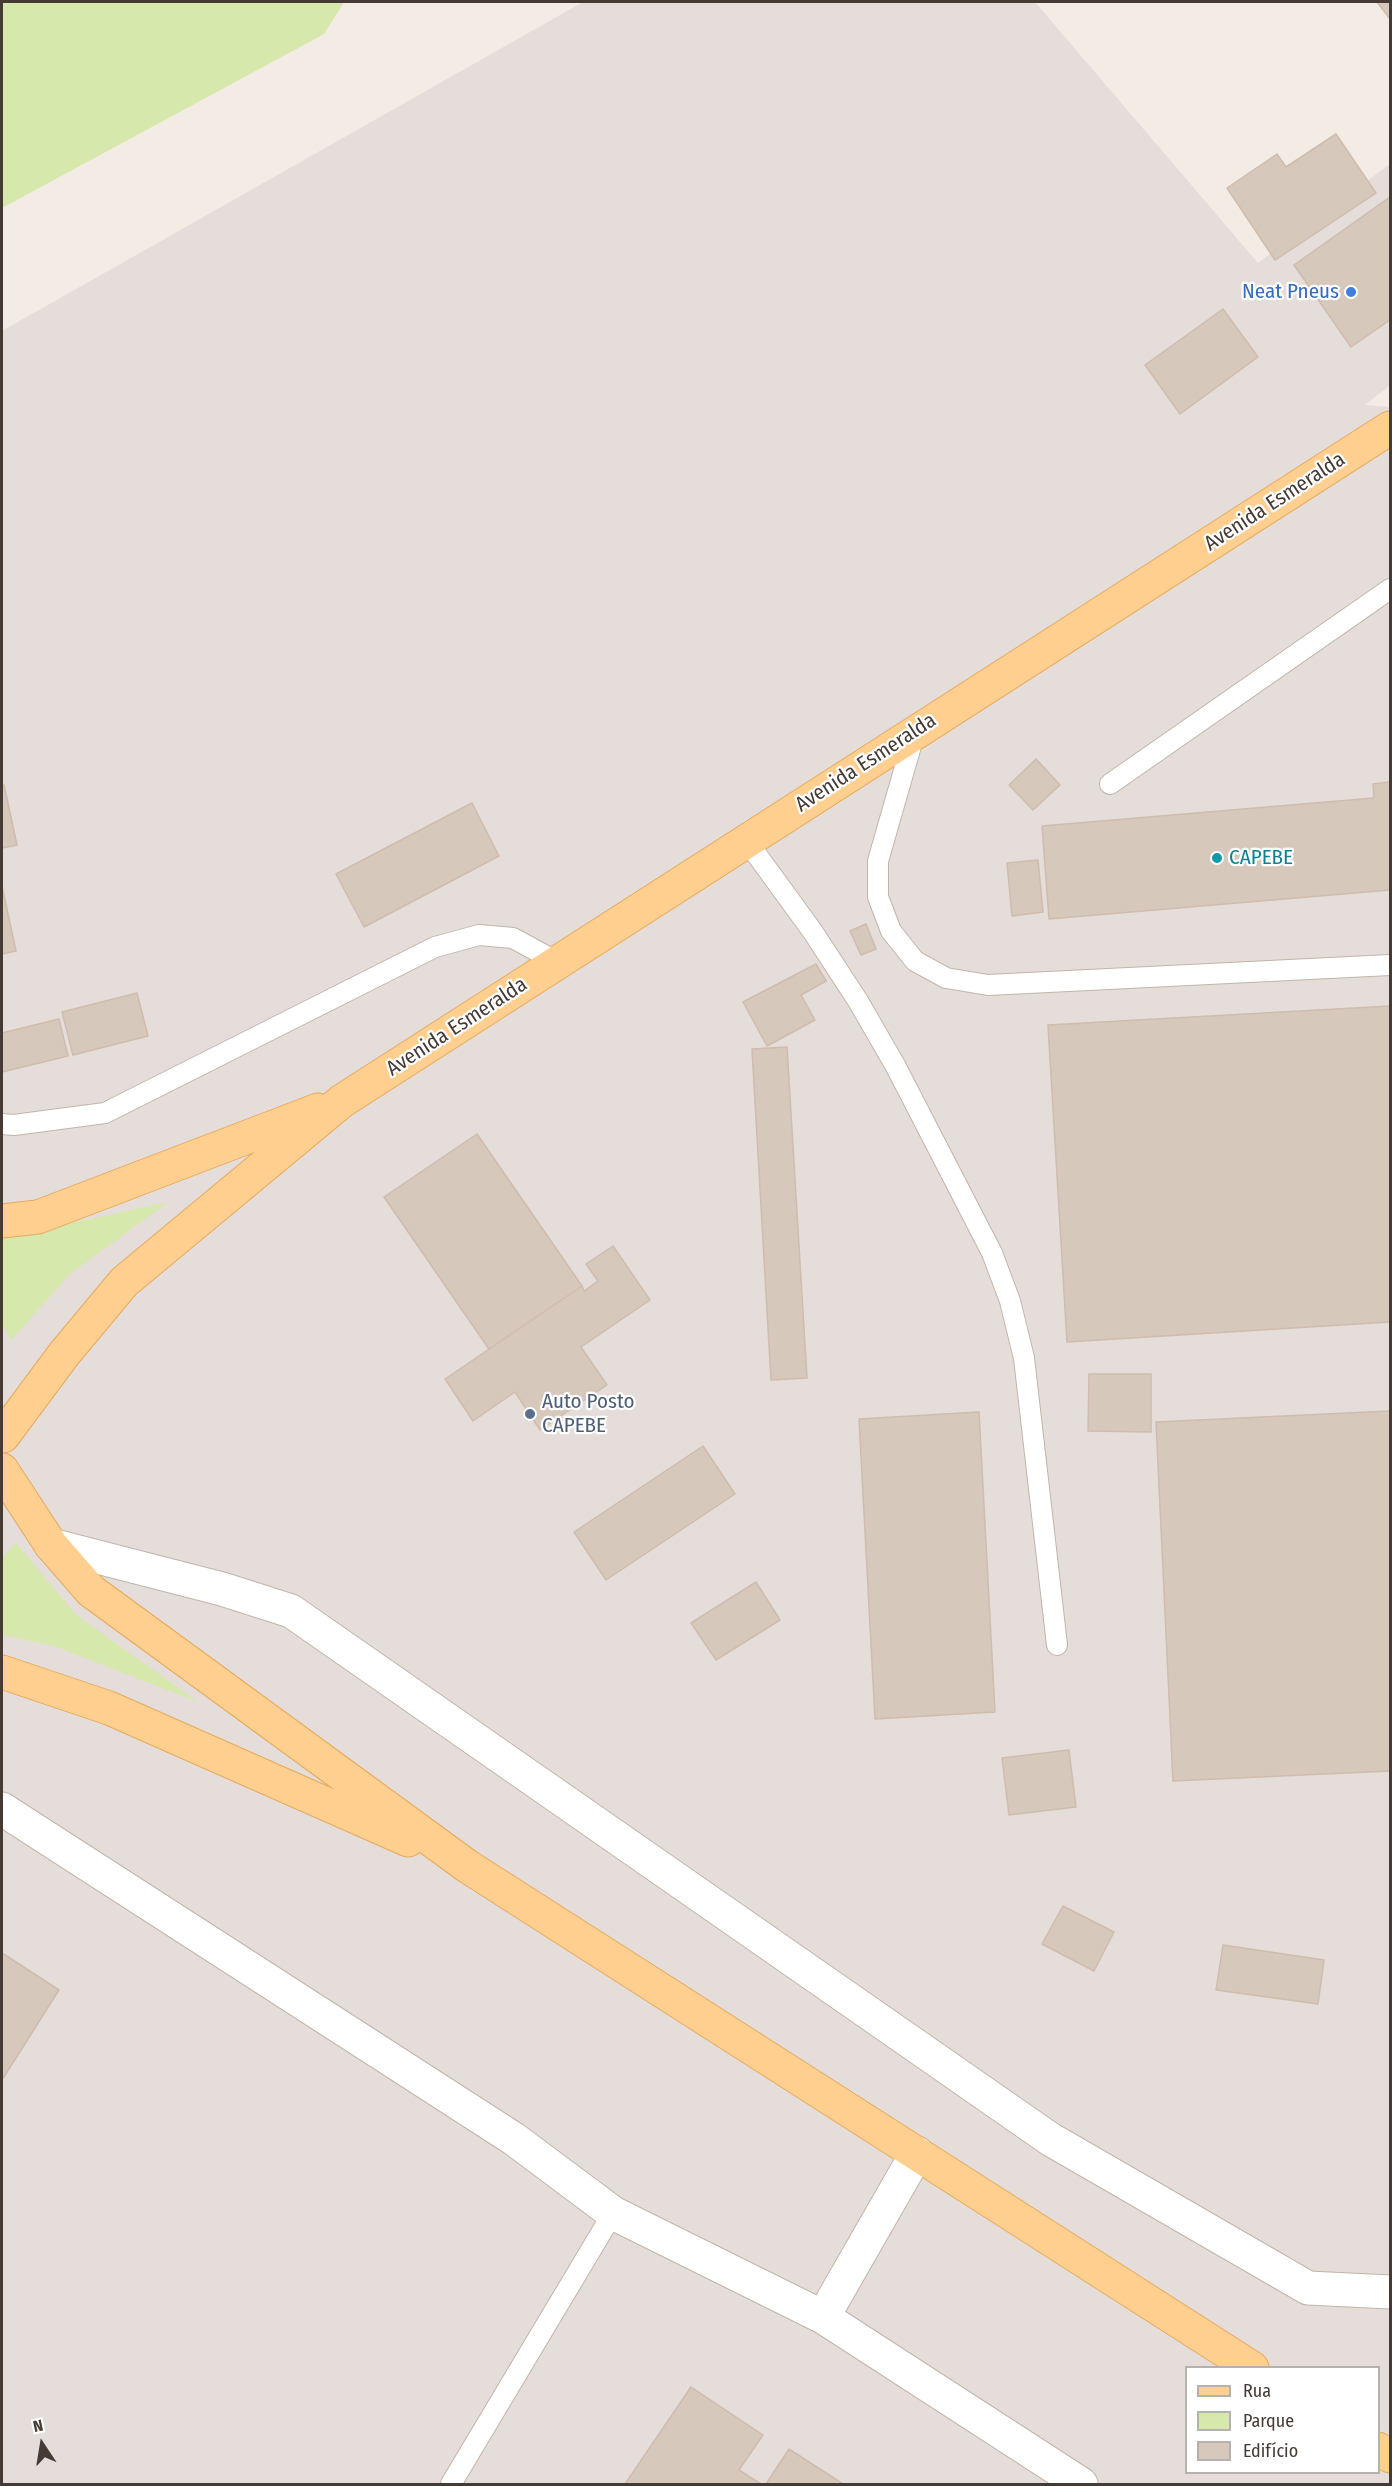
<!DOCTYPE html>
<html>
<head>
<meta charset="utf-8">
<style>
  body { margin:0 }
  #map { position:relative; width:1392px; height:2486px; overflow:hidden; background:#f2ece4; font-family:"Fira Sans Condensed",sans-serif }
  canvas { display:block }
  .frame { position:absolute; inset:0; border:3px solid #453b34; pointer-events:none }
  .legend { position:absolute; left:1185px; top:2366px; width:195px; height:108px; box-sizing:border-box; background:#fff; border:2px solid #b5b1ae; margin:0; padding:8px 10px; list-style:none; font-size:18px; color:#453b34 }
  .legend li { display:flex; align-items:center; gap:12px; height:30px }
  .legend b { width:30px; border:2px solid #b5b1ae }
  .north { position:absolute; left:12px; top:2414px; width:60px; height:60px; -webkit-text-stroke:4px #fff; paint-order:stroke; rotate:348deg; font-size:16px; font-weight:700; line-height:24px; text-align:center; color:#453b34 }
  .north::after { content:''; display:block; margin:auto; width:21px; height:27px; background:#453b34; clip-path:polygon(50% 0,100% 100%,50% 72%,0 100%) }
</style>
</head>
<body>
<div id="map">
<canvas width="1392" height="2486"></canvas>
<div class="frame"></div>
<ul class="legend">
<li><b style="height:8px;background:#ffcf90"></b>Rua</li>
<li><b style="height:16px;background:#d6e8ab"></b>Parque</li>
<li><b style="height:16px;background:#d7c8bc"></b>Edifício</li>
</ul>
<div class="north">N</div>
</div>
<script>
const ctx = document.querySelector('canvas').getContext('2d');
ctx.lineJoin = 'round';
function fillPath(path, color) { ctx.fillStyle = color; ctx.fill(path, 'evenodd'); }
function stroke(path, color, width, dash) { ctx.strokeStyle = color; ctx.lineWidth = width; ctx.lineCap = dash ? 'butt' : 'round'; ctx.setLineDash(dash || []); ctx.stroke(path); }
function drawText(font, color, halo, rows, align = 'center') {
  ctx.font = font + ' "Fira Sans Condensed",sans-serif'; ctx.lineWidth = 4.5; ctx.setLineDash([]); ctx.textBaseline = 'middle'; ctx.strokeStyle = halo; ctx.fillStyle = color; for (const [text, x, y, turn = 0] of rows) {
    ctx.save(); ctx.translate(x, y); ctx.rotate((+turn || 0) * Math.PI / 180); ctx.textAlign = isNaN(turn) ? turn : align; if (halo) ctx.strokeText(text, 0, 0); ctx.fillText(text, 0, 0); ctx.restore();
  }
}
const industrial = new Path2D(`
  M583 2H1035L1258 263 1390 164V385L1365 405 1390 407V2484H2V331ZM1186 2368H1378V2472H1186Z`);
const green = new Path2D(`
  M2 2H344L324 34 2 208Z
  M168 1202 70 1274 11 1340 2 1325V1238Z
  M16 1543 76 1615 198 1702 54 1646 2 1635V1558Z`);
const building = new Path2D(`
  M1377 2H1390V19Z
  M1336 134 1376 193 1275 260 1227 188 1277 154 1286 167Z
  M1390 197V320L1351 347 1294 265Z
  M1223 309 1258 357 1180 414 1145 365Z
  M1036 759 1060 785 1033 810 1009 785Z
  M1390 782V890L1049 919 1042 826 1374 798 1373 784Z
  M2 785H4L17 845 2 848Z
  M472 803 499 856 364 927 336 874Z
  M1038 860 1043 912 1012 916 1007 863Z
  M2 886 16 951 2 954Z
  M866 924 876 949 861 955 850 931Z
  M816 964 826 981 801 995 815 1020 767 1046 743 1002Z
  M137 993 148 1036 73 1055 62 1012Z
  M1390 1006V1322L1067 1342 1048 1025Z
  M59 1019 68 1056 2 1072V1033Z
  M787 1047 807 1378 771 1380 752 1049Z
  M477 1134 582 1286 489 1349 384 1197Z
  M613 1246 650 1300 581 1347 607 1385 540 1430 515 1392 473 1421 445 1379 582 1286 584 1291 598 1281 586 1264Z
  M1089 1374H1151V1432L1088 1431Z
  M1390 1411V1771L1173 1781 1156 1422Z
  M979 1412 995 1712 875 1719 859 1419Z
  M703 1446 735 1494 606 1580 574 1532Z
  M756 1582 780 1620 716 1660 691 1623Z
  M1069 1750 1076 1807 1009 1815 1002 1758Z
  M1063 1906 1114 1932 1094 1971 1042 1944Z
  M1223 1945 1324 1960 1318 2004 1216 1990Z
  M2 1953 59 1990 2 2080Z
  M691 2387 763 2435 739 2470 761 2484H625Z
  M789 2449 843 2484H766Z`);
const service = new Path2D(`
  M915 732 878 861V897L891 931 915 961 946 978 988 985 1390 965
  M1110 784 1390 589
  M746 840 813 932 858 1001 895 1065 992 1253 1010 1301 1024 1358 1057 1645
  M2 1124 14 1125 105 1113 435 947 479 935 513 938 557 962
  M451 2484 613 2213`);
const minor = new Path2D(`
  M51 1545 222 1589 291 1611 1050 2139 1308 2288 1390 2292
  M2 1809 514 2139 613 2213 823 2317 1081 2484
  M823 2317 917 2153`);
const primary = new Path2D(`
  M2 1221 38 1217 318 1110
  M3 1436 64 1354 124 1282 342 1101 1390 428
  M2 1470 51 1545 91 1591 467 1866 1252 2368
  M2 1672 109 1708 408 1840
  M1378 2449 1390 2456`);
const markers = [
  [1351,292,6,"#3f7fe0"],
  [1217,858,6,"#0f9aa8"],
  [530,1414,6,"#5c6f8a"]
];
const shopNames = [
  ["Neat Pneus",1339,292]
];
const streetNames = [
  ["Avenida Esmeralda",1275,502,-33],
  ["Avenida Esmeralda",866,763,-33],
  ["Avenida Esmeralda",457,1027,-33]
];
const cultureNames = [
  ["CAPEBE",1229,858]
];
const serviceNames = [
  ["Auto Posto",542,1402],
  ["CAPEBE",542,1426]
];
fillPath(industrial, '#e4ddd9');
fillPath(green, '#d6e8ab');
fillPath(building, '#d7c8bc');
stroke(building, '#cfbcac', 1.5);
stroke(service, '#c1b5a9', 22);
stroke(minor, '#c1b5a9', 35);
stroke(primary, '#e7a95d', 35);
stroke(service, '#fff', 20);
stroke(minor, '#fff', 33);
stroke(primary, '#ffcf90', 33);
for (const [x, y, r, color] of markers) { const dot = new Path2D(); dot.arc(x, y, r, 0, 2 * Math.PI); ctx.fillStyle = color; ctx.fill(dot); stroke(dot, '#fff', 2); }
drawText('21px', '#366cbe', '#fff', shopNames, 'right');
drawText('21px', '#453b34', '#fff', streetNames);
drawText('21px', '#0d838f', '#fff', cultureNames, 'left');
drawText('21px', '#4e5e75', '#fff', serviceNames, 'left');
</script>
</body>
</html>
